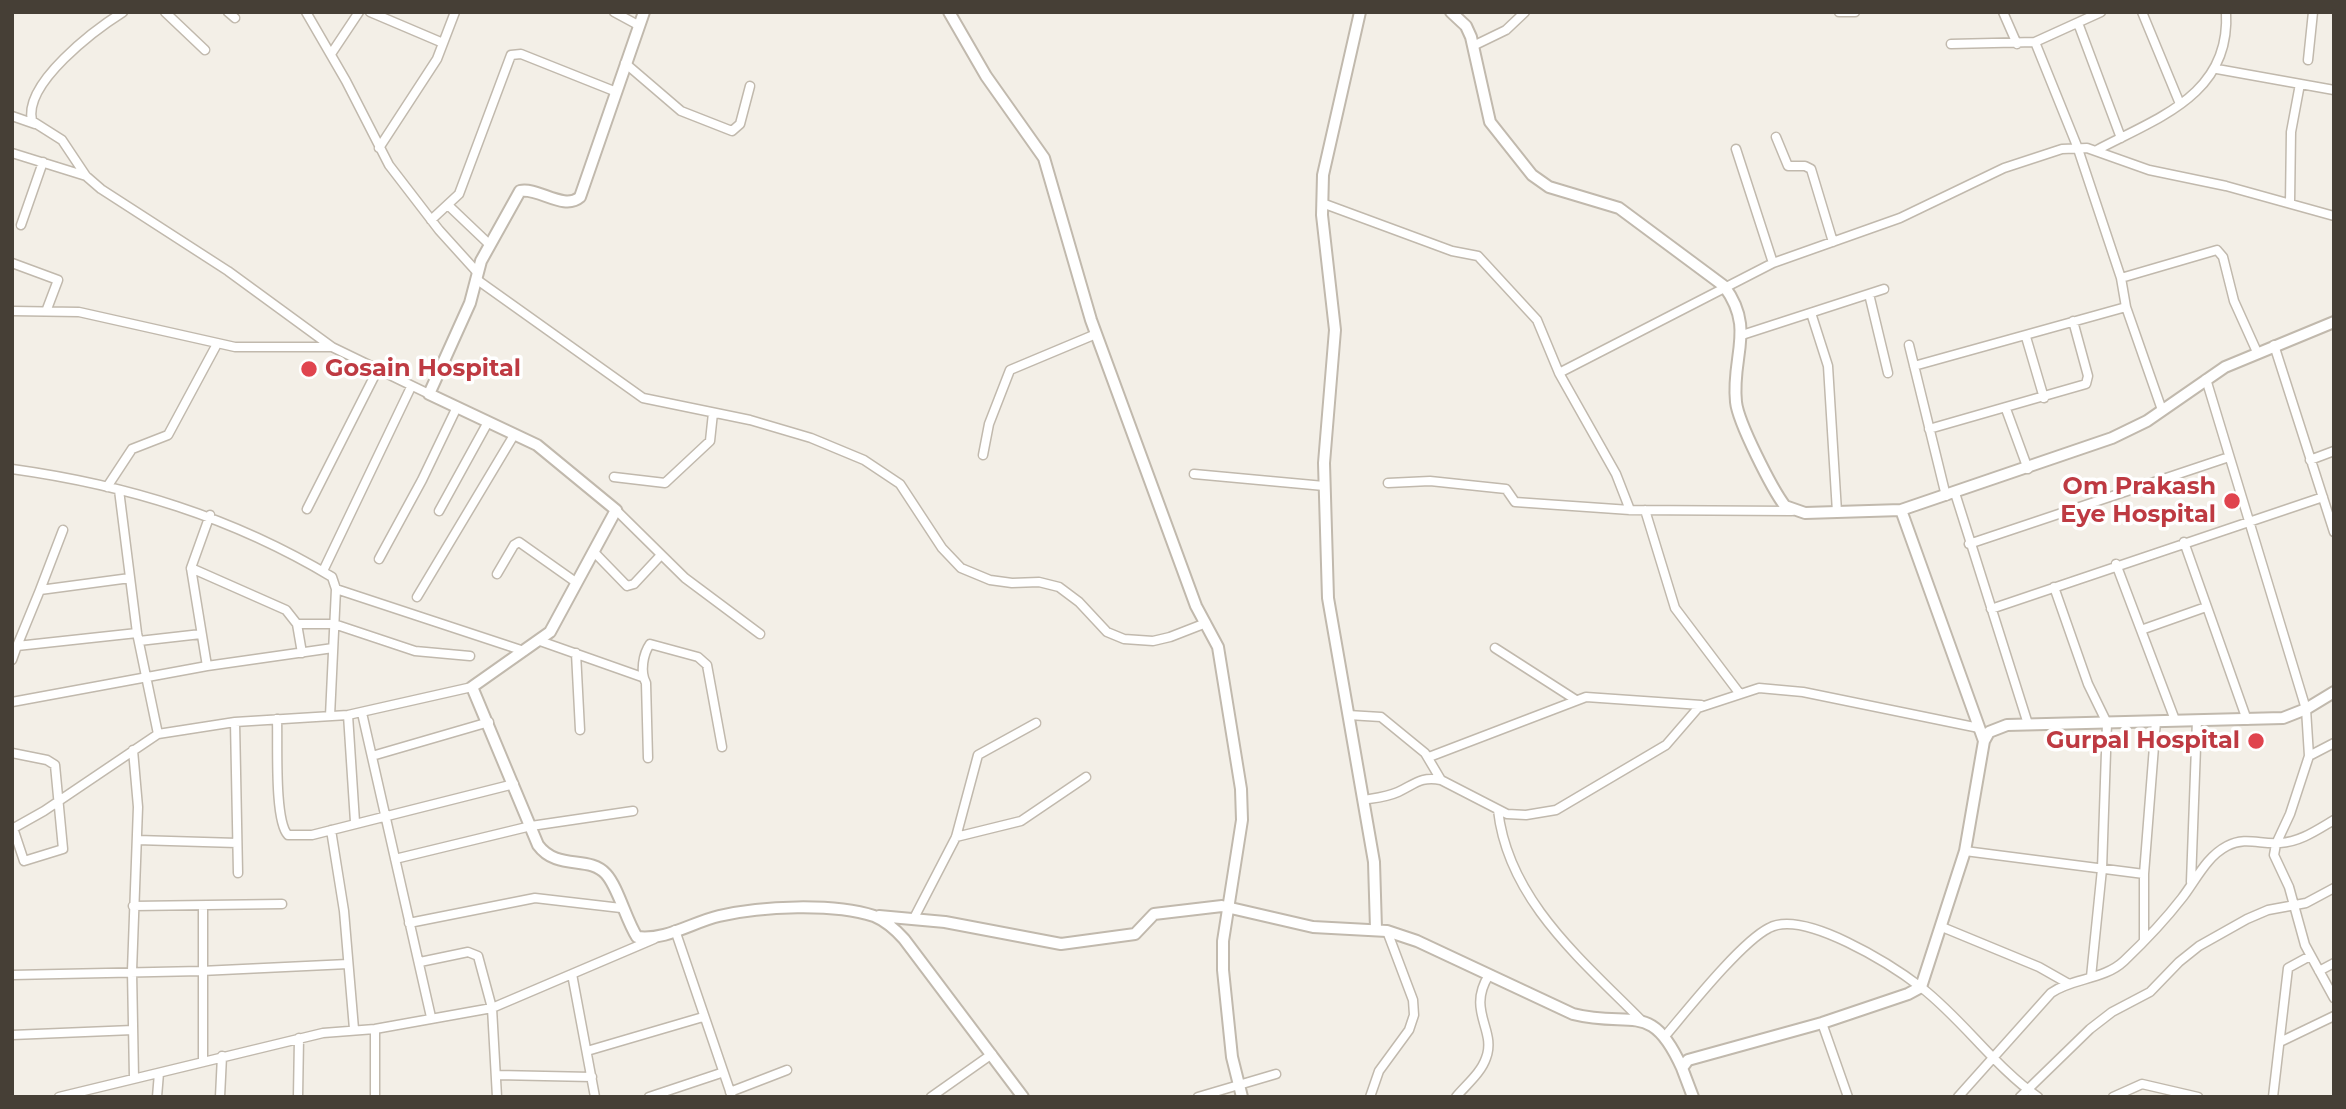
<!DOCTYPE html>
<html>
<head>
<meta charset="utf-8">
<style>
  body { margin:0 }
  #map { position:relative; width:2346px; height:1109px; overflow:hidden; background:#f3efe7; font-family:Montserrat,sans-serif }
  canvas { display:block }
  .frame { position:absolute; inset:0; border:14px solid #463f36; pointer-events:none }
</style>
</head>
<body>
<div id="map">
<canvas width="2346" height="1109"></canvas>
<div class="frame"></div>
</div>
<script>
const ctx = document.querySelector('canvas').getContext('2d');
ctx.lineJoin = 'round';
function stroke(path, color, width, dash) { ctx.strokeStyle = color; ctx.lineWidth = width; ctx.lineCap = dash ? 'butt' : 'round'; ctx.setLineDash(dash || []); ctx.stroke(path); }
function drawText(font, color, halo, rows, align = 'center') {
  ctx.font = font + ' Montserrat,sans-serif'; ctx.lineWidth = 7; ctx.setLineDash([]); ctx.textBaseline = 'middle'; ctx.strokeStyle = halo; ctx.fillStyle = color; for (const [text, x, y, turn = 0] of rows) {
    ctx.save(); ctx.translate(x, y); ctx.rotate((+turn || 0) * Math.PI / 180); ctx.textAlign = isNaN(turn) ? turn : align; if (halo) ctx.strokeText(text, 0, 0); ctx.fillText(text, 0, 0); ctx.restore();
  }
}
const minor = new Path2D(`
  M123 12C96 29 23 83 32 121L62 140 86 176 101 189 228 271 332 347
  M165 12 205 50
  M228 12 235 18
  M306 12 346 81 389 165 439 230 477 272
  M370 12 443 43
  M614 12 638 25
  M1839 12H1855
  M2003 12 2017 44
  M2142 12 2180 104
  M2078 23 2121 138
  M2035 42 2077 146 2121 278 2126 307 2162 410
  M1951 44 2035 42 2101 12
  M1473 46 1506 30 1525 12
  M331 54 359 12
  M2308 60 2313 12
  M625 63 681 111 732 131 740 124 750 86
  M2217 69 2334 90
  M12 116 35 124
  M1776 137 1788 166H1805L1811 169 1833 242
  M379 148 437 59 455 12
  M1736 149 1773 263
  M2097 150C2157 118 2231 95 2226 12
  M12 153 86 176
  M1322 203 1452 251 1478 256 1537 320 1559 373 1616 474 1630 510
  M2290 203 2291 132 2300 84
  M449 206 490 245
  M431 220 459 194 511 55 521 54 614 91
  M21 225 43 162
  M12 263 58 280 47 309
  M2121 278 2217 250 2223 257 2234 301 2257 352
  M476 279 643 398 750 420 811 438 864 460 900 484 942 548 961 568 990 580 1012 583 1039 582 1059 587 1079 602 1107 632 1124 639 1153 641 1170 637 1206 623
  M1869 294 1888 373
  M12 311 79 312 235 347H332L429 394
  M1811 313 1828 366 1837 512
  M1742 335 1884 289
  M2026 337 2044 398
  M1909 345 1946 496
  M2274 345 2334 532
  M1914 366 2126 307
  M1559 373 1773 263 1900 218 2004 168 2062 149 2087 148 2149 170 2226 186 2334 216
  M2206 379 2306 709 2309 756 2290 814 2276 844 2274 855 2289 887 2305 945 2334 998
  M2006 409 2028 469
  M1929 429 2086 384 2088 376 2073 321
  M983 455 989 424 1010 370 1096 334
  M2310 460 2334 451
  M12 469C127 485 232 517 332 577L336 589 330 716
  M1194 474 1324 486
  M614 477 665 483 710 441 713 413
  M1388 483 1430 481 1506 489 1515 502 1630 510 1792 511
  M107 487 132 449 168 435 217 344
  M119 490 137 633 158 734
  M1955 493 2028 724
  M307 509 378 369
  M616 510 685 578 760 634
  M1645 510 1675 608 1740 694
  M439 511 488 422
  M2184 542 2247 720
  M1969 544 2229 457
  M593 551 627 586 634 584 661 555
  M379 559 422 480 457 407
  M2116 564 2175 720
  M191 568 286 610 297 624 302 653
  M323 571 411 387
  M497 574 514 545 519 542 577 583
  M130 578 40 590 17 646 137 633
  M2054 587 2088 684 2107 723 2102 869 2091 977
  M336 589 524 651
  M40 590 63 530
  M417 597 514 435
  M1991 609 2323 497
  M297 624H334L415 651 470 656
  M2141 630 2206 607
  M139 641 201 634
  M540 641 642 677
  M1495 648 1576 700
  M576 653 580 730
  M12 660 17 646
  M207 666 191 568 210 515
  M12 702 207 666 333 648
  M362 713 431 1017
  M348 715 355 822
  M1348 715 1381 717 1425 753 1441 780
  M277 719C278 742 274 821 288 835H312L514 784
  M235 722 238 873
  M133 750 138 807 132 971 134 1078
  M12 753 47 760 55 765 63 849 24 861 13 828
  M372 756 489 722
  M2309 756 2334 743
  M1429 757 1586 697 1701 705
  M648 758 646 683C640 672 643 654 650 644L698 657 707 665 722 747
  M1363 800C1375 798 1387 797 1398 792 1415 784 1421 776 1441 780L1507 814 1526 815 1556 810 1666 745 1698 708 1759 688 1803 692 1979 728
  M1498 810C1508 900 1582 960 1642 1021
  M12 829 44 811 158 734 235 722 348 715 472 687
  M331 830 344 911 354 1029
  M956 837 1021 821 1086 777
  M137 840 237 843
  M1965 851 2144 874
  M395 859 531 826 633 811
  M2191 882 2197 720
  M133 906 282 904
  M203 906V1061
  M914 918 956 837 978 755 1036 723
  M409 923 535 898 621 908
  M1942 927 2039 967 2069 984
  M675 930 732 1097
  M2144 939V874L2156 721
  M420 962 468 952 478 956 492 1008 497 1097
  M2319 971 2334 963
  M572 974 595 1097
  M12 975 201 971 348 964
  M1822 1023 1848 1097
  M12 1035 133 1030
  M1666 1035C1688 1009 1741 942 1769 928 1804 909 1892 965 1922 988 1963 1020 1995 1067 2038 1097
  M2280 1042 2334 1016
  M587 1051 703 1017
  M497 1075 592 1077
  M730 1092 787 1070
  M59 1097 323 1033 375 1029 492 1008 654 939
  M157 1097 159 1073
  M220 1097 222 1056
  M298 1097 299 1038
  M375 1097V1029
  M649 1097 721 1073
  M931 1097 992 1054
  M1198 1097 1276 1074
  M1370 1097 1379 1071 1409 1030 1414 1015 1413 1000 1387 931
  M1456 1097C1466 1085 1481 1073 1486 1058 1497 1030 1466 1011 1489 975
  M1958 1097 2051 993C2072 978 2104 980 2124 961 2144 942 2165 920 2182 898 2196 880 2206 857 2227 846 2246 836 2261 845 2280 843 2300 842 2317 830 2334 820
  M2020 1097 2090 1029 2112 1012 2150 992 2179 962 2199 946 2247 919 2268 910 2306 903 2334 888
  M2113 1097 2142 1084 2198 1097
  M2273 1097 2288 968 2310 956`);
const tertiary = new Path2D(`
  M644 12 580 197C564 211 538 187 520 191L481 261 470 303 429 394 537 445 616 510 550 632 472 687 538 845C557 871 589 855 606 874 618 887 626 920 637 937 665 941 693 922 719 916 762 906 833 903 874 916 886 921 895 929 904 939L1023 1097
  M949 12 986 76 1044 158 1091 320 1196 606 1218 647 1241 789 1242 820 1223 941V970L1232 1057 1242 1097
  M1360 12 1323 175 1322 215 1335 330 1324 463 1328 598 1374 862 1376 929
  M1451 12 1466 26 1471 37 1490 122 1532 175 1549 187 1619 208 1724 286C1756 329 1731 356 1736 402 1738 422 1772 489 1785 506L1805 513 1901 510
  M1984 741 1901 510 2112 438 2147 421 2225 367 2334 322
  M879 916 945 922 1061 944 1135 934 1154 914 1222 906 1313 927 1387 931 1417 941 1573 1014C1632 1029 1651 999 1682 1068
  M1693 1097 1682 1068 1688 1060 1822 1023 1908 994 1921 987 1965 851 1984 741 1989 732 2007 725 2283 718 2306 709 2334 692`);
const markers = [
  [309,369,9,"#e0444e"],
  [2232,501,9,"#e0444e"],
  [2256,741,9,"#e0444e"]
];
const healthNames = [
  ["Gosain Hospital",325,369,"left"],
  ["Om Prakash",2216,487],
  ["Eye Hospital",2216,515],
  ["Gurpal Hospital",2240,741]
];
stroke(minor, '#c1b9ad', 11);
stroke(tertiary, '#c1b9ad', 14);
stroke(minor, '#fff', 8);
stroke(tertiary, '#fff', 10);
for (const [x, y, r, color] of markers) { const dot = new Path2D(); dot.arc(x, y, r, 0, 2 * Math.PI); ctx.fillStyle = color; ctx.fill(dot); stroke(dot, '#fff', 2.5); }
drawText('bold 24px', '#be3a42', '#fff', healthNames, 'right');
</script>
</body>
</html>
